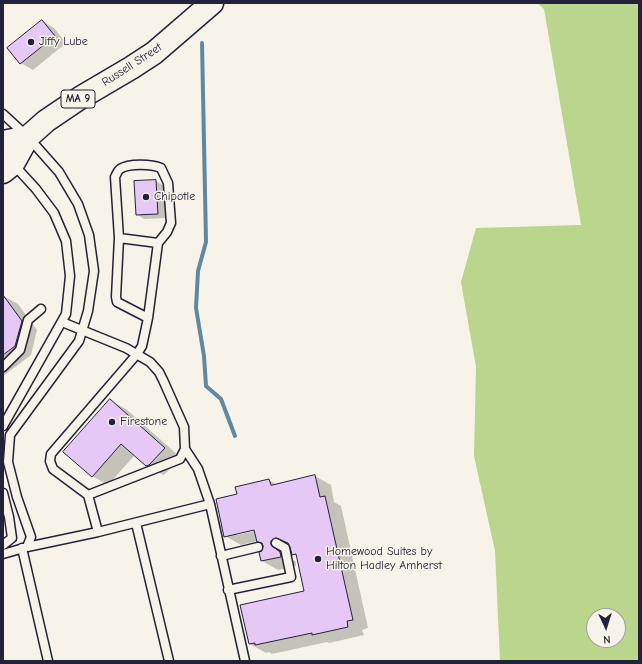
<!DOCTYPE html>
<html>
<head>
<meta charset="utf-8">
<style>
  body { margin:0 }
  #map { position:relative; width:642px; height:664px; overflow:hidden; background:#f7f3e8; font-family:"Comic Neue",sans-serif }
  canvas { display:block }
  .frame { position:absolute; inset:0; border:4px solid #22223b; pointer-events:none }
  .north { position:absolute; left:586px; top:608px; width:40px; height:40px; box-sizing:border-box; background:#f7f3e8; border:1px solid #a29fa3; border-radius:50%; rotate:176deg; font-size:11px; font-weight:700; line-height:16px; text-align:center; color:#22223b }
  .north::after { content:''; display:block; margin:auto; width:14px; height:18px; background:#22223b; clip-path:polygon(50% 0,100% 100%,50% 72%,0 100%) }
</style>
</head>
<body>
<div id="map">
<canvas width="642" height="664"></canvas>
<div class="frame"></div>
<div class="north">N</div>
</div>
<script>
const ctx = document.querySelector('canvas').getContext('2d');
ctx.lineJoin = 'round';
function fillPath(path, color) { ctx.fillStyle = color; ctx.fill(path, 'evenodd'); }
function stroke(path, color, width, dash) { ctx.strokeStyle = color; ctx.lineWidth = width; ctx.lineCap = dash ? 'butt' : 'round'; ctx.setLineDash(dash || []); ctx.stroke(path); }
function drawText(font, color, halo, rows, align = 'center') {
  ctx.font = font + ' "Comic Neue",sans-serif'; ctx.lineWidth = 3; ctx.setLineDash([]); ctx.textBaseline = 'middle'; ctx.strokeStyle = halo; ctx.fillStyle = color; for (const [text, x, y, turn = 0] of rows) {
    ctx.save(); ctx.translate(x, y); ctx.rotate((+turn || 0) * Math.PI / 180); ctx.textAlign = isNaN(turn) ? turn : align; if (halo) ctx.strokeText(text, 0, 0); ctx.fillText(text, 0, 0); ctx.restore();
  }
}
const green = new Path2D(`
  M537 3H639V661H500L495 551 474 456 476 367 461 282 476 228 581 225 544 9ZM594 616H618V640H594Z`);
const shadow = new Path2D(`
  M42 21 54 28 66 43 33 70 21 63Z
  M156 181 164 186 165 218 144 219 137 214Z
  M3 296 18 304 37 330 31 355 3 376Z
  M110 400 126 409 180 457 165 474 163 475 147 465 135 455 108 485 92 476Z
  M315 476 331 485 334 502 341 506 368 628 362 630 364 635 329 643 327 642 272 654 269 652 266 653 250 644 305 592 297 556 293 554 291 547H290L286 550 287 555 296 562V566L278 570 262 561 264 545 258 541 241 545 225 536 238 495 269 480 277 485ZM259 528V530L237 535V533Z`);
const stream = new Path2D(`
  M202 43 206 242 198 271 196 308 204 356 206 386 221 399 235 436`);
const building = new Path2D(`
  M42 20 55 36 20 64 7 48Z
  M156 180 158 214 136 215 134 181Z
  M3 295 22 321 15 346 3 355Z
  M110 399 165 448 149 465 146 466 121 444 92 477 63 452Z
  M315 475 320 497 325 496 353 620 347 621 348 627 312 635V633L255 645V643L249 644 240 605 304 591 296 554 292 555 290 547 288 543 276 538 271 541V545L280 552 281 557 261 561 259 552 262 551 263 546 262 543 257 542 254 530 224 537 216 499 237 494 235 487 269 479 271 485Z`);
const lane = new Path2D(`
  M3 114 28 137 59 172 78 204 89 235 94 271 88 311 79 341 10 435 8 462 17 497 31 537 27 547 3 554
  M3 153 36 189 54 213 66 241 70 276 66 314 3 426
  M119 238 115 177C117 174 117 171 120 169 129 163 152 164 161 168L168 183 171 223 167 232 158 243
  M62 322 126 348 150 362 159 372 163 380 184 427 185 449 180 459 88 495 98 532
  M3 367 20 350 28 320 41 309
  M185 449 198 469 210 504
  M3 493 9 517 12 538 3 545
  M88 495 53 469 50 461 51 454 137 354 142 346 148 318 117 302 116 297 119 238 158 243 148 318
  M136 523 169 661
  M27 547 98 532 210 504 245 661
  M22 548 48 661
  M221 556 258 547
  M228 590 291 577 285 548 276 543`);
const highway = new Path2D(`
  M3 142 28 137
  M3 172 13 164 28 137 46 121 80 98 131 68 154 53 212 3`);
const markers = [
  [31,42,4,"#22223b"],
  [146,197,4,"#22223b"],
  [112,422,4,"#22223b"],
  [318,559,4,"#22223b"]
];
const shields = [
  [78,99,34]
];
const shieldNames = [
  ["MA 9",78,99]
];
const poiNames = [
  ["Jiffy Lube",39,42],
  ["Chipotle",154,197],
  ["Firestone",120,422],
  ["Homewood Suites by",326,552],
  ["Hilton Hadley Amherst",326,566]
];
const streetNames = [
  ["Russell Street",132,65,-33]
];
fillPath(green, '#bad58c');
fillPath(shadow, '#0003');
stroke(stream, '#5f89a3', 4);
fillPath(building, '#e6c8f6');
stroke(building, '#22223b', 1);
stroke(lane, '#22223b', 11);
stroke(highway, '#22223b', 25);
stroke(lane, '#f7f3e8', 8);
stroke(highway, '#f7f3e8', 22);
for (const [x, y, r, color] of markers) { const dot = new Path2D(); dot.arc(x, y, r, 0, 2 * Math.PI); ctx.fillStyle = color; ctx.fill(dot); stroke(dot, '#f7f3e8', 1.5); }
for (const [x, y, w] of shields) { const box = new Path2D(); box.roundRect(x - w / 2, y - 9, w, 18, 3); ctx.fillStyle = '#f7f3e8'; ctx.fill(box); stroke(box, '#22223b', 1); }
drawText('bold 11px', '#22223b', null, shieldNames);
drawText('12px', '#22223b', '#f7f3e8', poiNames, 'left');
drawText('12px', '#22223b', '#f7f3e8', streetNames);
</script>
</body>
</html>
